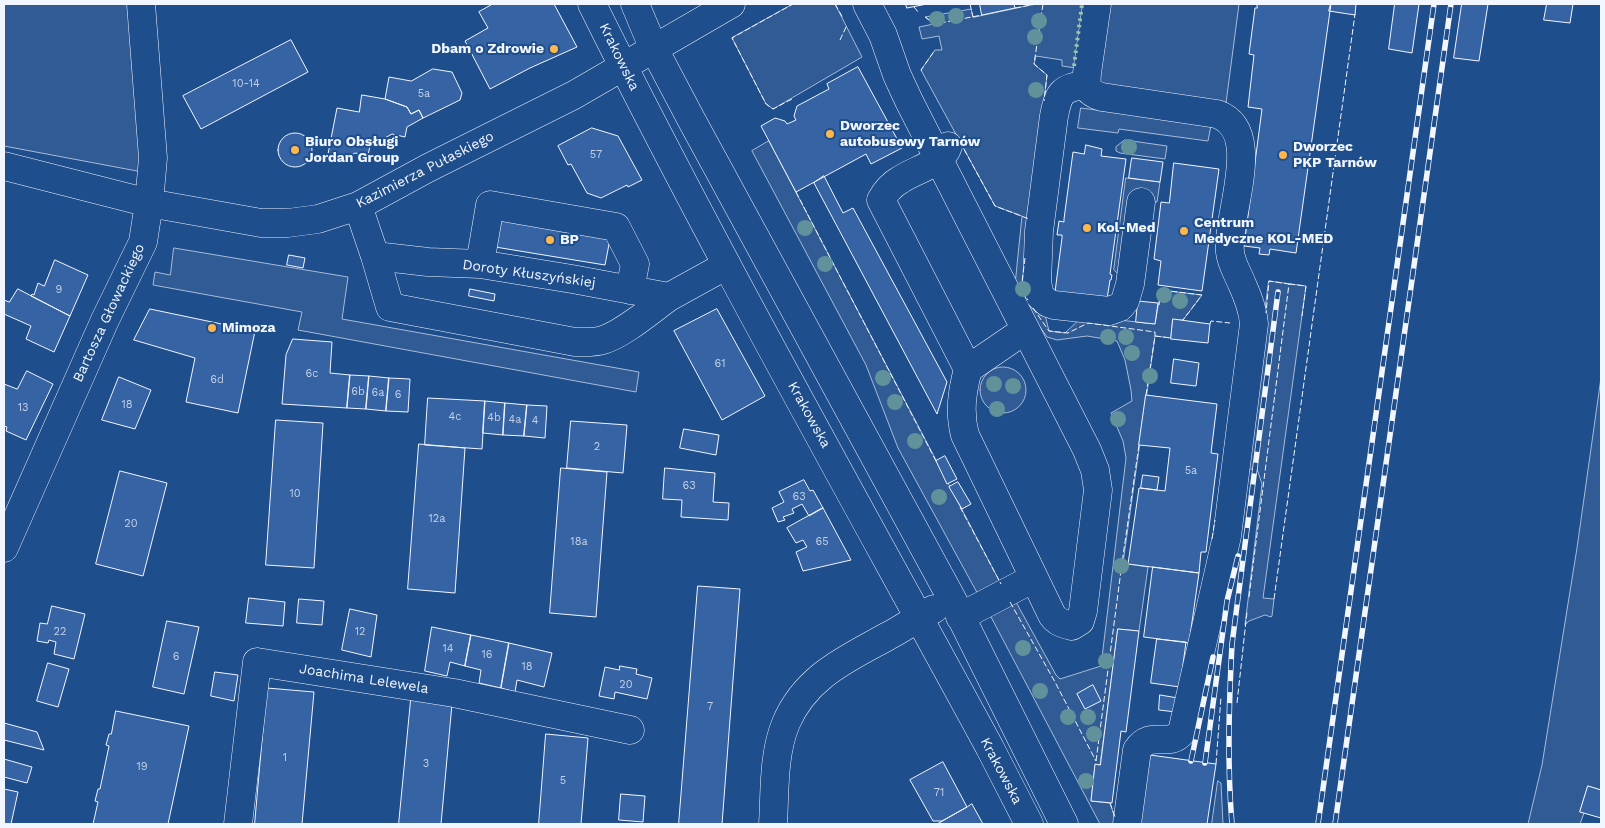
<!DOCTYPE html>
<html>
<head>
<meta charset="utf-8">
<style>
  body { margin:0 }
  #map { position:relative; width:1605px; height:828px; overflow:hidden; background:#1f4e8c; font-family:"Work Sans",sans-serif }
  canvas { display:block }
  .frame { position:absolute; inset:0; border:5px solid #f2f6ff; pointer-events:none }
</style>
</head>
<body>
<div id="map">
<canvas width="1605" height="828"></canvas>
<div class="frame"></div>
</div>
<script>
const ctx = document.querySelector('canvas').getContext('2d');
ctx.lineJoin = 'round';
function fillPath(path, color) { ctx.fillStyle = color; ctx.fill(path, 'evenodd'); }
function stroke(path, color, width, dash) { ctx.strokeStyle = color; ctx.lineWidth = width; ctx.lineCap = dash ? 'butt' : 'round'; ctx.setLineDash(dash || []); ctx.stroke(path); }
function drawText(font, color, halo, rows, align = 'center') {
  ctx.font = font + ' "Work Sans",sans-serif'; ctx.lineWidth = 4; ctx.setLineDash([]); ctx.textBaseline = 'middle'; ctx.strokeStyle = halo; ctx.fillStyle = color; for (const [text, x, y, turn = 0] of rows) {
    ctx.save(); ctx.translate(x, y); ctx.rotate((+turn || 0) * Math.PI / 180); ctx.textAlign = isNaN(turn) ? turn : align; if (halo) ctx.strokeText(text, 0, 0); ctx.fillText(text, 0, 0); ctx.restore();
  }
}
const built = new Path2D(`
  M4 4H127L153 174 4 146Z
  M793 4H835L862 57 773 109 766 104 732 38Z
  M1036 4H1084L1076 68 1062 66V60L1036 56 1034 64 1047 75 1044 102 1043 307 1049 331 1065 333 1083 316 1155 324 1161 290 1202 295 1183 320H1173L1171 338 1155 336 1123 563 1148 567 1139 631 1118 629 1100 765H1095L1091 801 1110 803 1117 824H1100L990 615 1016 602 1056 675 1060 679 1101 666 1126 458 1123 441 1111 413 1132 401 1131 390 1125 360 1117 341 1087 336 1057 340 1047 337 1019 297 1015 285 1022 216 995 206 921 70 935 50H942L939 36 922 39 919 27 934 24 925 17 971 9 973 17Z
  M1108 4H1239L1226 103 1097 86Z
  M1081 108 1211 125 1208 141 1119 129 1118 133 1078 128Z
  M1125 140 1167 146 1165 159 1120 153 1116 151V147Z
  M769 141 1002 586 980 598 898 448 866 365 752 151Z
  M1126 178 1160 182 1157 202 1139 200 1128 283 1114 270Z
  M174 248 348 277 342 319 639 372 636 392 298 330 302 312 153 285 155 272 170 275Z
  M1269 281 1306 286 1263 598 1274 599 1272 616 1271 617 1265 615 1249 621 1245 625 1262 484 1257 469 1253 468 1250 470H1245Z
  M980 390a23 23 0 1 1 46 0a23 23 0 1 1-46 0Z
  M1601 378V790L1588 786 1580 812 1584 813 1580 824H1528L1542 765 1577 548Z
  M1218 781 1221 783 1223 824H1212Z`);
const building = new Path2D(`
  M493 4H554L577 47 530 68 490 89 465 41 488 28 479 12Z
  M906 4H927L907 8Z
  M980 4H1014L1015 8 982 15Z
  M1257 4H1331L1296 253 1270 249 1269 255 1259 254 1260 248 1244 246 1262 109 1248 107 1254 55 1249 54 1255 8H1257Z
  M1331 4H1356L1355 15 1329 11Z
  M1395 4H1419L1412 53 1389 49Z
  M1462 4H1488L1479 61 1454 58Z
  M1547 4H1573L1570 23 1544 20Z
  M291 40 308 72 201 129 183 96Z
  M858 67 902 148 871 164 866 154 796 192 761 126 775 118 785 121 787 124 796 120 794 116 797 106 829 89 827 84Z
  M433 69 452 72 462 93 460 100 423 118 419 110 411 114 407 107 385 99 389 77 411 81Z
  M362 95 385 99 407 107 411 114 419 110 423 118 407 127 405 137 392 134 370 146 368 155 355 153 339 162 328 154 337 108 359 112Z
  M592 128 618 136 642 180 628 187 627 185 601 198 587 193 571 164 568 165 558 146Z
  M278 150a17 17 0 1 1 34 0a17 17 0 1 1-34 0Z
  M1086 145 1102 149 1101 156 1126 159 1110 274 1112 275 1111 280H1110L1107 299 1055 292 1062 238V235H1057L1059 221 1064 222V219L1073 152 1084 154Z
  M1132 158 1163 162 1160 182 1129 178Z
  M1174 163 1219 169 1202 291 1158 285 1161 261 1154 259 1161 202 1169 203Z
  M824 176 843 213 853 208 947 382 937 414 814 183Z
  M494 214 611 234 605 265 489 246Z
  M289 255 305 258 303 268 287 265Z
  M55 260 88 275 70 316 31 296 32 294 34 295 38 283 44 286Z
  M18 289 70 316 54 352 26 339 31 326 4 314V300L9 302Z
  M470 289 495 294 494 301 469 296Z
  M1138 301 1158 303 1155 324 1136 322Z
  M150 309 255 331 238 413 186 402 195 358 134 340Z
  M717 309 765 396 722 420 674 331Z
  M1173 319 1210 324 1208 343 1171 339Z
  M293 339 332 342 330 373 350 375 347 408 282 404 286 355Z
  M1174 359 1199 363 1196 386 1171 383Z
  M27 371 53 384 26 440 6 431 7 427 4 426V384L17 389Z
  M350 375 369 376 366 409 347 408Z
  M369 376 389 378 386 411 366 409Z
  M119 377 151 390 135 429 102 420Z
  M389 378 410 379 408 412 386 411Z
  M1146 395 1217 404 1211 453 1218 454 1206 552H1201L1199 573 1128 564 1139 488 1165 491 1170 448 1139 445Z
  M428 398 485 401 482 449 425 445Z
  M485 401 505 403 503 435 483 433Z
  M505 403 527 405 524 436 503 435Z
  M527 405 547 406 545 438 524 436Z
  M276 420 323 423 314 568 266 565Z
  M571 421 627 425 623 473 567 468Z
  M684 429 719 435 716 455 680 448Z
  M419 444 465 448 455 593 408 589Z
  M945 456 957 479 947 484 936 461Z
  M561 468 607 472 596 617 550 613Z
  M665 468 715 473 713 502 729 503 728 520 681 517 682 500 663 499Z
  M120 471 167 483 143 576 96 564Z
  M1143 475 1159 477 1157 490 1141 488Z
  M804 480 810 491 813 490 823 508 809 516 802 504 792 509 794 513 783 517 785 520 778 522 772 508 784 502 779 492Z
  M958 482 971 504 962 509 949 487Z
  M823 508 851 560 803 571 796 552 807 547 803 540 796 543 787 528Z
  M1153 567 1199 573 1189 643 1144 637Z
  M698 586 740 589 722 824H679Z
  M249 598 285 602 283 626 246 623Z
  M299 599 324 601 322 625 297 623Z
  M52 606 85 614 74 659 54 654 56 642 49 640 48 643 37 641 40 623 47 624Z
  M350 609 377 615 371 657 342 650Z
  M167 621 199 627 184 694 153 687Z
  M432 627 471 635 465 666 450 662 447 676 425 671Z
  M1118 629 1139 631 1126 732 1121 731 1112 803 1091 801 1095 764 1100 765Z
  M471 635 509 643 501 688 479 683 481 670 465 666Z
  M1157 639 1186 642 1180 687 1151 683Z
  M509 643 552 653 544 687 517 680 515 692 501 688Z
  M48 663 69 669 58 707 37 701Z
  M620 666 637 669 636 674 652 678 647 699 615 692 614 699 599 696 605 667 619 670Z
  M215 672 238 675 234 701 211 696Z
  M1093 685 1101 701 1085 709 1077 694Z
  M267 688 314 692 302 824H255Z
  M1160 695 1178 698 1176 712 1159 710Z
  M411 700 452 704 441 824H399Z
  M116 711 189 726 168 824H93L98 802 95 801 98 789H100L109 746 106 745 109 734H111Z
  M4 723 37 732 44 750 4 740Z
  M546 734 588 738 581 824H539Z
  M1150 755 1216 764 1207 824H1140Z
  M4 759 32 767 27 783 4 777Z
  M943 762 967 807 942 821H933L910 780Z
  M1588 786 1601 790V818L1580 812Z
  M4 789 18 792 11 824H4Z
  M621 794 645 796 643 822 619 820Z
  M972 804 983 824H937L967 807Z`);
const minor = new Path2D(`
  M592 4C717 256 856 501 990 748L1029 824
  M635 4 653 47 691 119 952 599 1064 824
  M867 4 883 35 897 75 909 101 1087 450 1095 470 1098 490 1083 611 1080 621 1072 626C1063 624 1057 622 1052 615L965 435C959 412 962 392 968 369L1025 330
  M1097 4 1087 73C1086 87 1087 93 1102 97L1217 114C1265 131 1226 215 1230 252 1231 263 1238 274 1242 284 1248 297 1253 310 1254 324L1227 536 1182 732C1168 749 1151 729 1137 750L1127 824
  M1086 84C1062 89 1059 91 1054 116L1039 231 1037 282 1040 296 1048 303 1054 305 1109 311 1120 307 1125 301 1130 284 1141 202
  M948 146C943 164 914 170 900 180 891 185 886 191 881 200L968 369
  M4 166 149 203 261 223H288L318 219 358 206 428 168 574 95 731 4
  M358 206 375 256 428 262 480 264 572 279 669 297 727 265
  M375 256 390 307 575 342C584 342 594 343 603 340 623 334 651 310 669 297
  M480 264 490 205 616 227 635 264 630 290
  M4 548 105 320 143 242 149 203 153 158 141 4
  M960 617 1034 578
  M238 824 257 662 454 693 630 730
  M773 824C775 791 773 754 786 723 806 676 847 659 888 636 904 628 918 617 934 609`);
const rail = new Path2D(`
  M1191 761 1213 657
  M1205 763 1227 601 1238 556
  M1232 824C1227 764 1229 704 1232 644L1278 292
  M1318 824 1434 4
  M1335 824 1451 4`);
const hedge = new Path2D(`
  M1074 66 1082 4`);
const fence = new Path2D(`
  M835 4 843 18
  M970 4 973 17
  M1043 4 1034 64 1047 75 1044 101
  M914 7 919 13
  M1015 8 1036 4
  M925 17 935 24 982 15
  M840 40 847 25
  M922 71 921 70 935 50
  M792 99 773 109 766 104 732 38 793 4
  M960 142 995 206 1029 219
  M796 192 937 463
  M1025 258 1021 290 1028 300
  M1289 284 1306 286 1302 316
  M1159 305 1161 290 1202 295 1183 320
  M1033 308 1049 331 1068 333 1088 323 1155 332V336
  M1210 324 1211 321 1230 323
  M1146 395 1155 336 1171 338
  M960 507 1001 584
  M1212 539 1215 520
  M1128 564 1122 563 1139 445
  M1249 597 1289 284 1269 281 1266 313
  M1274 599 1355 14
  M1010 602 1055 682 1096 761
  M1237 703 1247 612
  M1096 761 1122 563
  M1216 764 1221 697
  M1110 803 1115 817`);
const trees = [
  [956,16],
  [937,19],
  [1039,21],
  [1035,37],
  [1036,90],
  [1129,147],
  [805,228],
  [825,264],
  [1023,289],
  [1164,295],
  [1180,301],
  [1108,337],
  [1126,337],
  [1132,353],
  [1150,376],
  [883,378],
  [994,384],
  [1013,386],
  [895,402],
  [997,409],
  [1118,419],
  [915,441],
  [939,497],
  [1121,566],
  [1023,648],
  [1106,661],
  [1040,691],
  [1068,717],
  [1088,717],
  [1094,734],
  [1086,781]
];
const markers = [
  [554,49,5,"#ffb74d"],
  [830,134,5,"#ffb74d"],
  [295,150,5,"#ffb74d"],
  [1283,155,5,"#ffb74d"],
  [1087,228,5,"#ffb74d"],
  [1184,231,5,"#ffb74d"],
  [550,240,5,"#ffb74d"],
  [212,328,5,"#ffb74d"]
];
const numberNames = [
  ["10-14",246,84],
  ["5a",424,94],
  ["57",596,155],
  ["9",59,290],
  ["61",720,364],
  ["6c",312,374],
  ["6d",217,380],
  ["6b",358,392],
  ["6a",378,393],
  ["6",398,395],
  ["18",127,405],
  ["13",23,408],
  ["4c",455,417],
  ["4b",494,418],
  ["4a",515,420],
  ["4",535,421],
  ["2",597,447],
  ["5a",1191,471],
  ["63",689,486],
  ["10",295,494],
  ["63",799,497],
  ["12a",437,519],
  ["20",131,524],
  ["18a",579,542],
  ["65",822,542],
  ["22",60,632],
  ["12",360,632],
  ["14",448,649],
  ["16",487,655],
  ["6",176,657],
  ["18",527,667],
  ["20",626,685],
  ["7",710,707],
  ["1",285,758],
  ["3",426,764],
  ["19",142,767],
  ["5",563,781],
  ["71",939,793]
];
const poiNames = [
  ["Dbam o Zdrowie",544,49,"right"],
  ["Dworzec",840,126],
  ["autobusowy Tarnów",840,142],
  ["Biuro Obsługi",305,142],
  ["Jordan Group",305,158],
  ["Dworzec",1293,147],
  ["PKP Tarnów",1293,163],
  ["Centrum",1194,223],
  ["Medyczne KOL-MED",1194,239],
  ["Kol-Med",1097,228],
  ["BP",560,240],
  ["Mimoza",222,328]
];
const streetNames = [
  ["Krakowska",619,57,64],
  ["Kazimierza Pułaskiego",425,170,-27],
  ["Doroty Kłuszyńskiej",529,274,8],
  ["Bartosza Głowackiego",109,313,-65],
  ["Krakowska",809,415,61],
  ["Joachima Lelewela",364,679,9],
  ["Krakowska",1001,771,62]
];
fillPath(built, '#305b95');
stroke(built, '#a8bbd7', 1);
fillPath(building, '#3563a3');
stroke(building, '#f2f6ff', 1);
stroke(minor, '#f2f6ff', 29);
stroke(minor, '#1f4e8c', 28);
stroke(rail, '#f2f6ff', 5.5);
stroke(rail, '#1f4e8c', 4, [11]);
stroke(hedge, '#97c8a6', 4, [2.5, 4]);
stroke(fence, '#f2f6ff', 1, [6, 2.5]);
ctx.fillStyle = '#61919a';
for (const [x, y] of trees) { ctx.beginPath(); ctx.arc(x, y, 8, 0, 2 * Math.PI); ctx.fill(); }
for (const [x, y, r, color] of markers) { const dot = new Path2D(); dot.arc(x, y, r, 0, 2 * Math.PI); ctx.fillStyle = color; ctx.fill(dot); stroke(dot, '#1f4e8c', 2); }
drawText('11px', '#c3d1e8', null, numberNames);
drawText('bold 14px', '#f2f6ff', '#1f4e8c', poiNames, 'left');
drawText('14px', '#f2f6ff', '#1f4e8c', streetNames);
</script>
</body>
</html>
